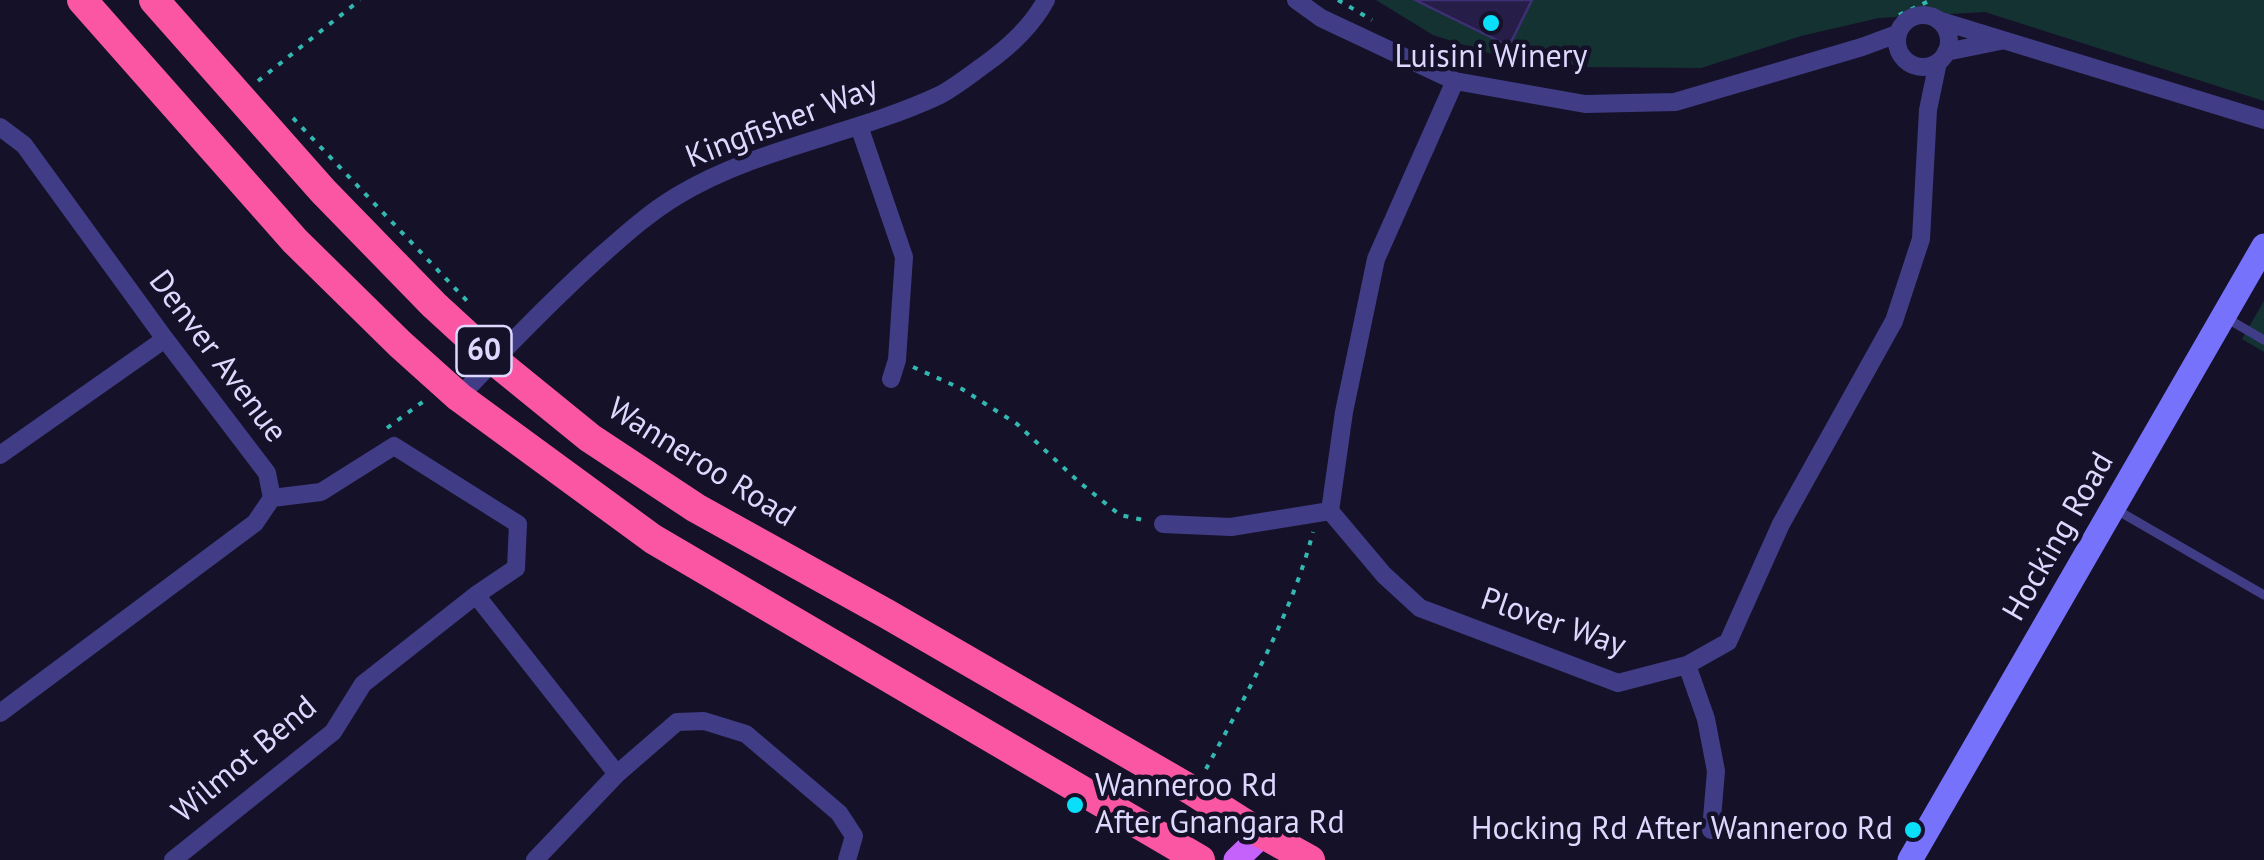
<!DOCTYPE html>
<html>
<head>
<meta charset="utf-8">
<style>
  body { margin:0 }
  canvas { display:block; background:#151128 }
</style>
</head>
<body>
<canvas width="2264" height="860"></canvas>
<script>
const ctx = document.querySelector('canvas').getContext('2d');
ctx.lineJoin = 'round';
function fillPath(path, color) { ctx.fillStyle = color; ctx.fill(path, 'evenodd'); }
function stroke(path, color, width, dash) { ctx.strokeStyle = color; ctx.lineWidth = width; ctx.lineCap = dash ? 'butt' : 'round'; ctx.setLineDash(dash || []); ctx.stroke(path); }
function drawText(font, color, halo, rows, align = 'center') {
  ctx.font = font + ' "PT Sans",sans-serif'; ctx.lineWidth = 9; ctx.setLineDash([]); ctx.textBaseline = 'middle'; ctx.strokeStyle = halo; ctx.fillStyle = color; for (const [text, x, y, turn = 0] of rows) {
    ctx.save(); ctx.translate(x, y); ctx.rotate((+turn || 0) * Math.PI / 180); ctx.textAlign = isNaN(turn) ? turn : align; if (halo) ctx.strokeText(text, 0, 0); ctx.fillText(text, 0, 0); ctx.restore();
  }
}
const green = new Path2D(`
  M1376 0H2264V101L1985 12 1879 18 1801 36 1701 68 1583 67 1561 62 1508 59 1433 35Z
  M2264 301V352L2242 339Z`);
const building = new Path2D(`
  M1415 0H1532L1509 46Z`);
const path = new Path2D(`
  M1338 0 1372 20
  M1899 15 1931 0
  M258 81 360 0
  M293 118 469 303
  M913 367 962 389 1017 424 1079 482 1120 515 1148 521
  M387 428 428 398
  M1206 769C1246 695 1292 614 1313 532`);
const lane = new Path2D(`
  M2228 319 2264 340
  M2115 509 2264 595`);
const street = new Path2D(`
  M1296 0 1321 18 1455 81 1585 104 1675 102 1862 47 1897 34
  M1897 41a26 26 0 1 1 52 0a26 26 0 1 1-52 0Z
  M1938 20 2264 120
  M1946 52 2000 41
  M1455 81 1376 259 1344 412 1330 511 1384 575 1420 608 1618 683 1687 665 1728 642 1781 524 1894 321 1921 239 1928 110 1938 62
  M859 126 904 257 897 360 891 379
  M0 127 24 145 165 339 267 473 272 498 255 523 0 713
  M459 397C503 351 547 305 594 262 620 239 647 214 677 196 758 147 855 135 940 95 955 87 970 75 984 65 1008 48 1032 26 1046 0
  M0 455 165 339
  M1163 524 1231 527 1330 511
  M476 595 617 774
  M1687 665 1706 719 1716 771 1711 830
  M173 860 333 732 363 684 476 595 516 568 518 524 394 446 321 492 272 498
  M535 860 617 774 677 722 704 721 746 734 839 813 854 836 847 860`);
const secondary = new Path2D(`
  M1910 860 2264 246`);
const primary = new Path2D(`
  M1236 860 1263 834`);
const highway = new Path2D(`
  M82 0 295 241 400 344 459 397 653 539 1200 860
  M154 0 323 191 434 305 494 360 590 438 696 508 887 614 1193 791 1245 824 1310 860`);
const markers = [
  [1491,23,10,"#09dff9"],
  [1075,805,10,"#09dff9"],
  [1913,830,10,"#09dff9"]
];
const shields = [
  [484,351,55]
];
const shieldNames = [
  ["60",484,351]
];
const poiNames = [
  ["Luisini Winery",1491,58],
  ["Wanneroo Rd",1095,787,"left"],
  ["After Gnangara Rd",1095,824,"left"],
  ["Hocking Rd After Wanneroo Rd",1893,830,"right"]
];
const streetNames = [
  ["Kingfisher Way",782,123,-21],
  ["Denver Avenue",217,357,53],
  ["Wanneroo Road",701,463,32],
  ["Hocking Road",2059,537,-60],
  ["Plover Way",1553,623,19],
  ["Wilmot Bend",245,760,-40]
];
fillPath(green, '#143231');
fillPath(building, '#261d48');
stroke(building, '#3e3074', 2.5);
stroke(path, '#33b8b1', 4, [5, 8]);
stroke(lane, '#403d86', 9);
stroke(street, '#403d86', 18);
stroke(secondary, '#7672fc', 25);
stroke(primary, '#c462fb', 25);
stroke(highway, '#fb56a4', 30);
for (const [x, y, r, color] of markers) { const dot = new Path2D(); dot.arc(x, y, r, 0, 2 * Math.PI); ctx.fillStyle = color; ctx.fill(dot); stroke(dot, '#151128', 4); }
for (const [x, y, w] of shields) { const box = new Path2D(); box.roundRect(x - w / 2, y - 25, w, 50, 8); ctx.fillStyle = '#151128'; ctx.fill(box); stroke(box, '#ddd8fe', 2.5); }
drawText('bold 30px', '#ddd8fe', null, shieldNames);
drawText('32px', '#ddd8fe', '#151128', poiNames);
drawText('32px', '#ddd8fe', '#151128', streetNames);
</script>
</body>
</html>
